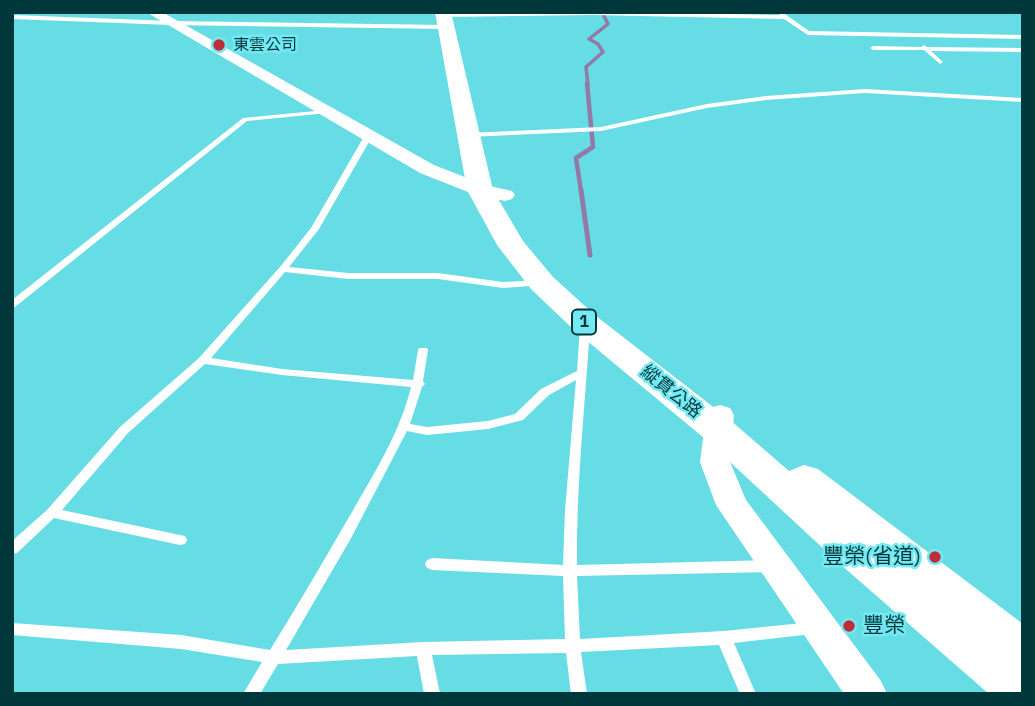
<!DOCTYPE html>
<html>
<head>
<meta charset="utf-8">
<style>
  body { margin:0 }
  #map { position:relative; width:1035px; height:706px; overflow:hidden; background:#66dce5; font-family:"IBM Plex Sans",sans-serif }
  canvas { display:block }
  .frame { position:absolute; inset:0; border:14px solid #00373b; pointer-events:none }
</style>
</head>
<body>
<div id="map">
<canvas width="1035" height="706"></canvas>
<div class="frame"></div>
</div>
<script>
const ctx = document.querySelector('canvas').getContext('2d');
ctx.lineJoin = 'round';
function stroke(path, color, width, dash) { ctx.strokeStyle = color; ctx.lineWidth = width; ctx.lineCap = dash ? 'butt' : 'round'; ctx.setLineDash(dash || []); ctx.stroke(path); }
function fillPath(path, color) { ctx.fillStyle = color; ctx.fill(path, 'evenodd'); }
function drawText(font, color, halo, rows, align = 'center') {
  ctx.font = font + ' "IBM Plex Sans","Noto Sans TC",sans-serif'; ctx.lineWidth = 5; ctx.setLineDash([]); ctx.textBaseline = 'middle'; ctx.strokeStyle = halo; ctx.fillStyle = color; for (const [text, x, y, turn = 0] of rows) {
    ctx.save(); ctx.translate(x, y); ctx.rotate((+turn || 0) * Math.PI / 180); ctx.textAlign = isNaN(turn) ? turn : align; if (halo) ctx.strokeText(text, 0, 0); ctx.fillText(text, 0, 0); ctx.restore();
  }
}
const streamFar2 = new Path2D(`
  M588 85 586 67 603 52 598 44 589 39 608 24 602 12`);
const streamFar1 = new Path2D(`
  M581 191 576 158 593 147 587 83`);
const stream = new Path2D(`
  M581 190 590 255`);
const service = new Path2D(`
  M632 12 780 15 778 12H782L809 31 1023 35V39L808 35 784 19 592 15 444 17 441 15 444 13Z
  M12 15 171 21 446 25 449 27 446 29 171 25 12 19Z
  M924 45 927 47 1023 48V52L931 51 943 62 940 64 924 50H873L870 48 873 46 921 47Z
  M865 89 1023 98V102L865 93 766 100 707 108 601 131 468 137 464 135 468 133 601 127 707 104 766 96Z
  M326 110 329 112 328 113 247 121 15 307 12 308V300L243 118Z
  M366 133 373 135 319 229 289 267 348 273H438L503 282 542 280 547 283 545 285 503 288 438 279H348L285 272 211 358 282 369 413 380 418 350 419 348H427L428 350 423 381 425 384 422 387 410 424 427 427 488 421 515 414 541 389 577 371 580 327 581 325H589L590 327C585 406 576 486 577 565L772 560 777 562 779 566 777 570 772 572 577 576 580 639 724 631 812 622 817 623 819 628 817 633 812 634 734 643 756 694H740L719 645 581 652 587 694H571L566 653 432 655 440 694H424L417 656 278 664 260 694H243L262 662 181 649 12 635V623L181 635 270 650C300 602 328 553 356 505 378 467 401 429 411 387L282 375 205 364 128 433 62 510 180 535 185 536 187 540 185 544 180 545 54 518 17 553 12 554V541L47 510 120 427 199 358 280 267 311 228ZM576 380 565 510 563 565 432 558 427 560 425 564 427 568 432 570 563 576 565 639 423 642 286 650 350 540 407 431 427 435 488 429 523 420 549 395Z`);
const tertiary = new Path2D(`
  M146 12H162L434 165 485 185 512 191 515 195 512 199 505 201 473 194 420 173Z
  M720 405 730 408 734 415 730 462 746 500 881 681 887 694H844L716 505 700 462 706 415 710 408Z`);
const primary = new Path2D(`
  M435 12H451L493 190 523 241 553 277 596 316 730 420 789 471 804 465 818 469 1023 624V694H989L840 564 704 438 574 330 531 289 497 245 467 190Z`);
const markers = [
  [219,45,7,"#be2e38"],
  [935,557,7,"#be2e38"],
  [849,626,7,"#be2e38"]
];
const farPoinames = [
  ["東雲公司",233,45]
];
const shields = [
  [584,322,24]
];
const shieldNames = [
  ["1",584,322]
];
const streetNames = [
  ["縱貫公路",671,392,39]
];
const nearPoinames = [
  ["豐榮(省道)",921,557],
  ["豐榮",863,626,"left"]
];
stroke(streamFar2, '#9179a8', 3.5);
stroke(streamFar1, '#9179a8', 4.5);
stroke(stream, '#9179a8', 5);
fillPath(service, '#fff');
fillPath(tertiary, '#fff');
fillPath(primary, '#fff');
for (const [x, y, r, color] of markers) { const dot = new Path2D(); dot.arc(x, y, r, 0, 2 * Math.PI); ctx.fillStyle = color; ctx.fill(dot); stroke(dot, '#74e9f3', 2.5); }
drawText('16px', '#00373b', '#74e9f3', farPoinames, 'left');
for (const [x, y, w] of shields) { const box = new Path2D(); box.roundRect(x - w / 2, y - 12.5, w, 25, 5); ctx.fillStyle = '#74e9f3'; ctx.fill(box); stroke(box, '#00373b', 2); }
drawText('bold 16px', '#00373b', null, shieldNames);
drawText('18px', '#00373b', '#74e9f3', streetNames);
drawText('21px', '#00373b', '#74e9f3', nearPoinames, 'right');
</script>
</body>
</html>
